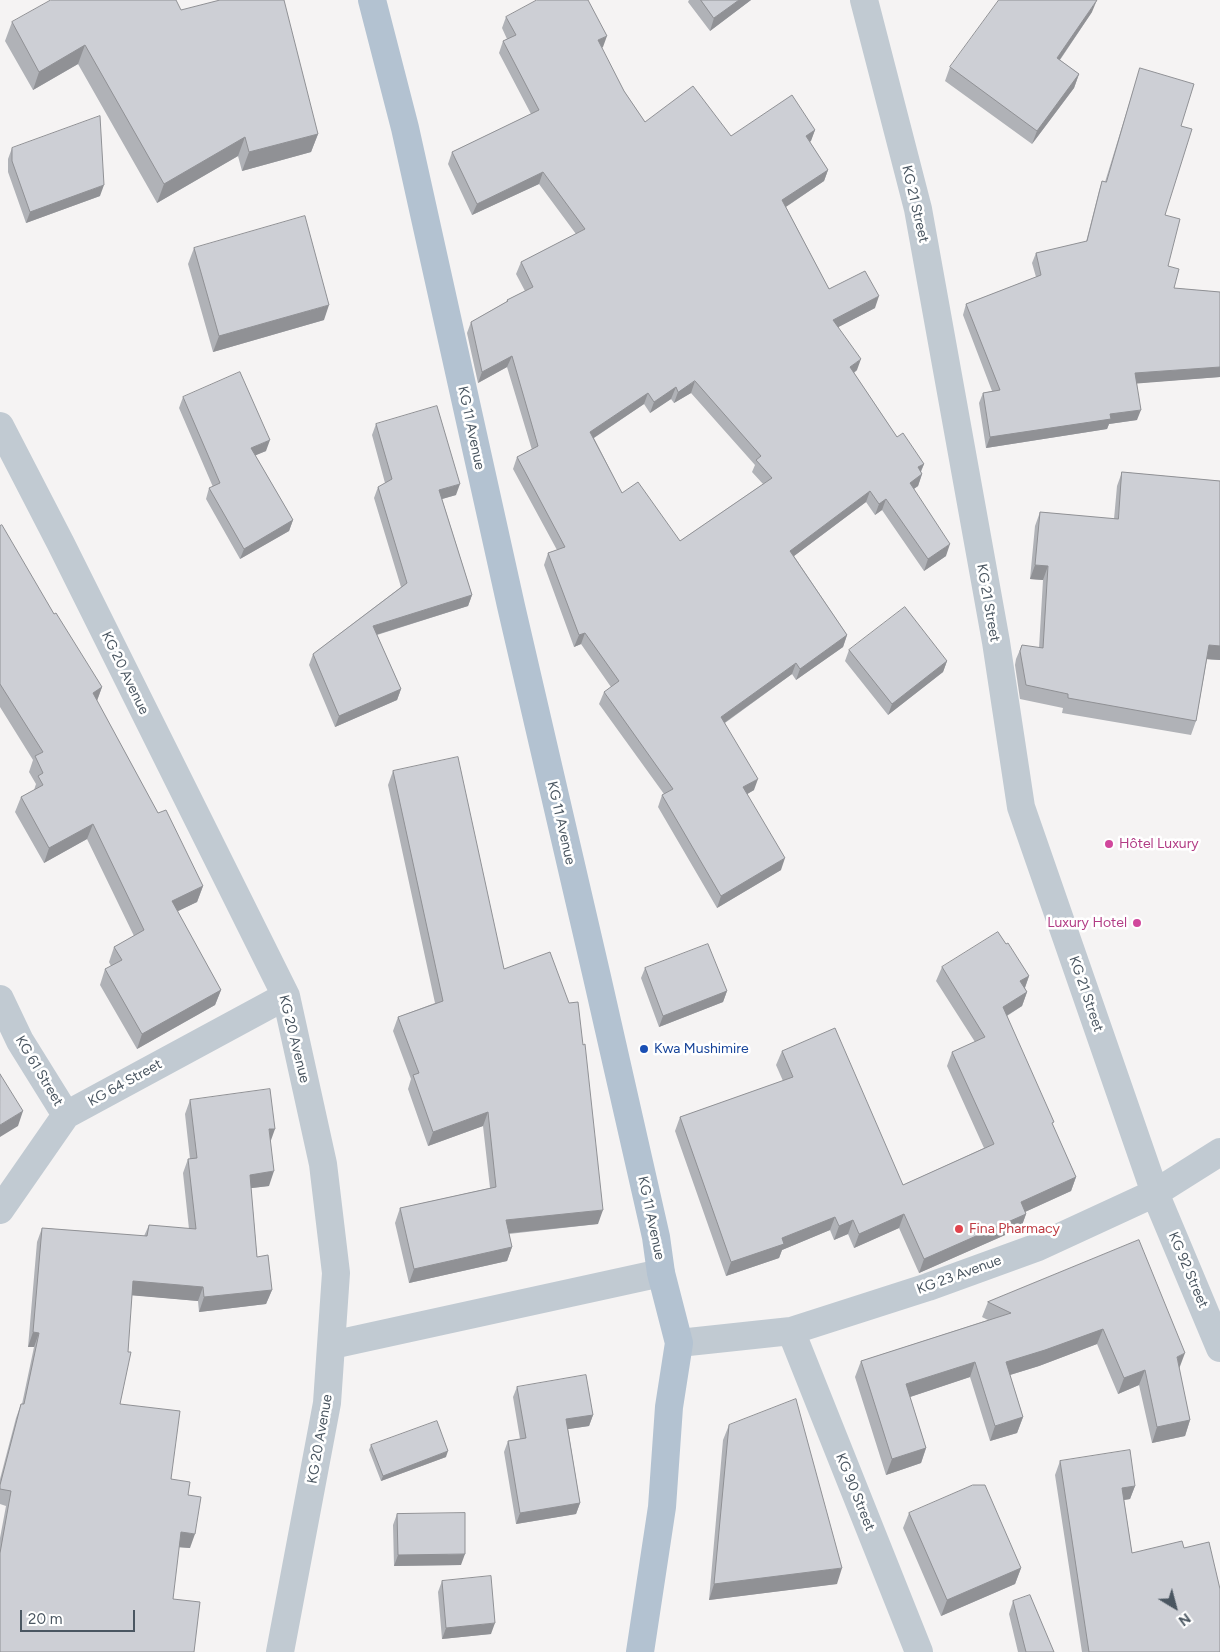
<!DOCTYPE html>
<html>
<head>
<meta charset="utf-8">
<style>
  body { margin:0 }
  #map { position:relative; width:1220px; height:1652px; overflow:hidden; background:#f5f3f3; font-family:Figtree,sans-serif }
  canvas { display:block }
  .north { position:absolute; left:1150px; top:1582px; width:50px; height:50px; -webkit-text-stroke:4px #fff; paint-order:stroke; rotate:143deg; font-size:14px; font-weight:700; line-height:20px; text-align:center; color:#4a5661 }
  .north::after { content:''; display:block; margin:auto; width:18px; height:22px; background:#4a5661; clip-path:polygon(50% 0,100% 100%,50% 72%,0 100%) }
  .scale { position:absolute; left:20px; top:1610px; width:115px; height:22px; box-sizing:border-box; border:2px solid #4a5661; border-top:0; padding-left:6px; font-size:15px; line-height:18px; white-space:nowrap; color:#4a5661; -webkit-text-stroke:4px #fff; paint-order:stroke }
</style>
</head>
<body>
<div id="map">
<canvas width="1220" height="1652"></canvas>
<div class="north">N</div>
<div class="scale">20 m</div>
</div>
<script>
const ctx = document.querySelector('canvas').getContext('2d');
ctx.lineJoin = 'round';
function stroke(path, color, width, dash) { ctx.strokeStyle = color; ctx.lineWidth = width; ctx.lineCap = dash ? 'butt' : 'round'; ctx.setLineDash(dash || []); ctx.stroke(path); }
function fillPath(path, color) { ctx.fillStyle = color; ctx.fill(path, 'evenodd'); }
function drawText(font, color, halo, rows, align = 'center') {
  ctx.font = font + ' Figtree,sans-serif'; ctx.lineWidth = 5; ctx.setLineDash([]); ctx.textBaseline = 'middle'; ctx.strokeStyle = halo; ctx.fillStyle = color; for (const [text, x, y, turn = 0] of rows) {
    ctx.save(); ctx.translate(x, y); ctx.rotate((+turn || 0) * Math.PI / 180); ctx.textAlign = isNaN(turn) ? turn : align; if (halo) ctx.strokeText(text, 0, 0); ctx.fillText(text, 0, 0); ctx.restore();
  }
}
const minor = new Path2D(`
  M864 0 918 209 996 642 1021 807 1155 1193 1220 1348
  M0 426 61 544 286 996 323 1164 336 1273 327 1403 280 1652
  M0 999 20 1041 66 1115
  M0 1210 66 1115 286 996
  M791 1331 919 1652
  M679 1343 791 1331 928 1287 1038 1247 1155 1193 1220 1152
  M332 1345 661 1273`);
const major = new Path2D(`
  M372 0 405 128 511 606 597 977 656 1237 661 1273 679 1343 669 1407 662 1507 640 1652`);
const wall = new Path2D(`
  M689 0H751L710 31 688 2Z
  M181 10 318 134 311 152 242 171 238 156 157 203 78 64 33 90 5 41 12 22Z
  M1092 12 1060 60 1079 74 1074 88 1032 144 945 81 950 67Z
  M506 17 603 47 601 48 624 91 645 122 731 136 815 130 810 142 828 170 824 181 786 207 829 289 875 308 838 327 857 370 854 373 897 437 924 464 921 472 922 474 918 486 914 489 946 556 924 571 882 510 875 515 866 502 794 556 847 635 843 647 796 680 792 674 725 723 754 790 747 794 781 870 717 908 658 807 662 795 664 794 599 704 604 692 611 687 581 644 574 647 544 565 548 553 557 550 513 469 517 457 532 450 507 367 478 383 467 333 471 322 506 302 507 300 525 291 516 274 521 262 576 234 539 184 472 215 448 164 452 152 531 114 499 53 503 41 507 39 502 28ZM691 393 755 465 752 472 763 484 680 541 622 493 594 438 644 404 650 413 671 399 674 403Z
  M1140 68 1181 126 1165 215 1168 266 1174 288 1220 292V377L1137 383V420L1109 424 1107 429 986 448 979 403 983 393 992 391 963 315 966 304 1036 277 1032 263 1036 253 1086 242 1099 191 1102 181 1105 182Z
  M12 148 100 196 26 223 8 172V159Z
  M194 248 324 320 213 352 188 264Z
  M183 397 266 451 255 455 293 520 289 531 240 559 206 499 209 488 213 487 179 408Z
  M376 424 456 495 442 499 472 595 468 606 377 635 401 689 397 700 335 727 309 665 313 654 401 587 374 498 378 487 385 483 372 435Z
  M1122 472 1220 481V660L1207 659 1196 721 1191 735 1062 713 1063 708 1020 699 1015 665 1016 659 1022 645 1039 648 1043 580 1030 579 1035 526 1040 512 1114 519 1117 486Z
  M0 526 54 614 102 687 97 701 158 813 203 886 197 902 177 911 221 990 215 1005 137 1049 100 985 105 969 111 966 109 962 114 947 134 936 87 839 44 863 15 812 21 797 34 790 36 784 29 772 33 760 0 707Z
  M849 650 947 661 943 672 888 715 845 661Z
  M393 771 504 969 598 1224 509 1234 512 1247 507 1261 409 1283 395 1223 400 1208 490 1188 483 1126 428 1146 408 1089 411 1079 393 1031 398 1017 435 1003 388 785Z
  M1006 944 1029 976 1025 988 1027 992 1022 1006 1007 1016 1053 1126 1076 1177 1071 1191 1025 1212 1026 1214 1021 1228 919 1273 899 1228 854 1248 848 1234 834 1240 830 1230 782 1250 779 1258 726 1276 675 1131 680 1117 783 1081 776 1065 782 1051 903 1185 984 1148 947 1066 952 1052 975 1042 936 981 942 967Z
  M645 968 727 991 723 1002 659 1027 641 978Z
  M190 1100 270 1141 269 1186 251 1188 257 1257 272 1290 266 1304 199 1312 198 1301 132 1295 120 1404 171 1479 188 1495 190 1548 179 1547 0 1652V1538L6 1506 0 1504V1479L16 1418 21 1404H22L34 1347H28L37 1242 42 1228 144 1236 149 1225 189 1229 183 1173 188 1159H190L185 1114Z
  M1139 1240 1179 1369 1190 1420 1185 1436 1152 1443 1139 1385 1118 1394 1097 1344 1039 1366 1010 1375 1023 1417 1017 1433 990 1441 970 1377 910 1397 926 1448 921 1463 886 1475 855 1377 861 1361 988 1320 982 1317 988 1302Z
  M517 1387 593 1415 589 1426 568 1429 580 1503 576 1514 516 1524 504 1452 508 1441 520 1439 513 1397Z
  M729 1425 837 1584 709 1600 723 1440Z
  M371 1445 446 1457 381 1481 369 1450Z
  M1060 1461 1135 1486 1130 1499 1124 1500 1132 1553 1184 1548 1220 1652H1082L1055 1475Z
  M909 1513 1021 1568 1015 1584 941 1616 903 1528Z
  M397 1514 461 1565 394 1566 393 1525Z
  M442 1581 491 1634 442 1639 438 1592Z
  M1013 1601 1054 1652H1018L1009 1614Z`);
const shadedWall = new Path2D(`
  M739 0H751L710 31 714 18Z
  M1097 0 1092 12 1052 71 1057 58Z
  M607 36 603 47 593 52 598 40Z
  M85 45 78 64 33 90 39 72Z
  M1079 74 1074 88 1032 144 1037 131Z
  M815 130 811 141 802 147 806 136Z
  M318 134 311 152 242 171 249 152Z
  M245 137 238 156 157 203 164 184Z
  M828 170 824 181 778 212 782 200Z
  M543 172 539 184 472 215 477 204Z
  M104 185 100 196 26 223 30 212Z
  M879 296 875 308 829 332 833 320Z
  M329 305 324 320 213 352 219 336Z
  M512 356 507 367 478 383 482 372Z
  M861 359 857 370 846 378 850 367Z
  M1220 367V377L1131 384 1135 373Z
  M695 381 691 393 674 403 678 392Z
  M676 387 671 399 650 413 654 402Z
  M648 393 644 404 586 443 590 432Z
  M1141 410 1137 420 1109 424 1107 429 986 448 990 437 1110 414Z
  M270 440 266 451 247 459 251 448Z
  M924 464 919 475 918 467Z
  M922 474 918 486 906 494 910 483Z
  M460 484 456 495 435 501 439 490Z
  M870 491 866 502 786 562 790 551Z
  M886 499 882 510 875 515 879 504Z
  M293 520 289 531 240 559 244 549Z
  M950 544 946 556 924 571 928 559Z
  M1035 565 1048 566 1043 580 1030 579Z
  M472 595 468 606 369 637 373 626Z
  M585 633 581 644 574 647 579 635Z
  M847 635 843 647 796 680 800 669Z
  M1209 645 1220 646V660L1204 659Z
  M947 661 943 672 888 715 892 704Z
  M796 663 792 674 717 728 721 717Z
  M102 687 96 703 93 693Z
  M401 689 397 700 335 727 339 716Z
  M758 779 754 790 739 799 743 787Z
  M93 824 87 839 44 863 49 848Z
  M785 858 781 870 717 908 721 896Z
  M203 886 197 902 166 917 172 901Z
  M1029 976 1024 990 1020 981Z
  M221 990 215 1005 137 1049 142 1034Z
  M727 991 723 1002 659 1027 663 1016Z
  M1027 992 1022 1006 998 1021 1003 1007Z
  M23 1111 18 1126 0 1137V1125Z
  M488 1112 483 1126 428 1146 433 1132Z
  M269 1129H275L270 1143Z
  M274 1171 269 1186 244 1189 250 1175Z
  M1076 1177 1071 1191 1016 1216 1021 1202Z
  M603 1210 598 1224 501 1234 506 1220Z
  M904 1214 899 1228 854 1248 859 1234Z
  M1026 1214 1021 1228 919 1273 924 1259Z
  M835 1217 830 1230 782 1250 779 1258 726 1276 731 1262 782 1238Z
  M853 1220 848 1234 834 1240 839 1226Z
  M512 1247 507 1261 409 1283 414 1269Z
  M133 1281 203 1287 198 1301 128 1295Z
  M272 1290 266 1304 199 1312 204 1297Z
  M1103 1329 1097 1344 1039 1366 1000 1378 1006 1362Z
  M33 1332 39 1333 34 1347H28Z
  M1185 1353 1179 1369 1177 1357Z
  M975 1362 970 1377 901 1400 906 1384Z
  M1145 1370 1139 1385 1118 1394 1124 1378Z
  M593 1415 589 1426 562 1430 566 1419Z
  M1023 1417 1017 1433 990 1441 995 1426Z
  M1190 1420 1185 1436 1152 1443 1157 1427Z
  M926 1448 921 1463 886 1475 892 1459Z
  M448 1451 446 1457 381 1481 383 1476Z
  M1135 1486 1130 1499 1117 1501 1122 1488Z
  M580 1503 576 1514 516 1524 520 1513Z
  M181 1532 195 1534 190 1548 176 1547Z
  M465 1554 461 1565 394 1566 398 1555Z
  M842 1568 837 1584 709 1600 714 1584Z
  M1021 1568 1015 1584 941 1616 947 1600Z
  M495 1623 491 1634 442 1639 446 1628Z`);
const building = new Path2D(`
  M51 0H176L181 10 220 0H284L318 134 249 152 245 137 164 184 85 45 39 72 12 22Z
  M537 0H588L607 36 598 40 624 91 645 122 693 86 731 136 792 95 815 130 806 136 828 170 782 200 829 289 865 271 879 296 833 320 861 359 850 367 897 437 903 433 924 464 918 467 922 474 910 483 950 544 928 559 886 499 879 504 870 491 790 551 847 635 800 669 796 663 721 717 758 779 743 787 785 858 721 896 662 795 673 789 604 692 619 681 585 633 579 635 548 553 565 547 517 457 538 446 512 356 482 372 471 322 508 301 507 300 533 287 521 262 585 229 543 172 477 204 452 152 539 110 503 41 516 35 506 17ZM695 381 761 456 756 460 772 478 680 541 638 482 622 493 590 432 648 393 654 402 676 387 678 392Z
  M701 0H739L714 18Z
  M999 0H1097L1057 58 1079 74 1037 131 950 67Z
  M1140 68 1194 84 1181 126 1192 129 1165 215 1180 219 1168 266 1179 269 1174 288 1220 292V367L1135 373 1141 410 1110 414 1111 419 990 437 983 393 1000 390 966 304 1041 275 1036 253 1087 241 1102 181 1106 182Z
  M100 116 104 185 30 212 12 161V148Z
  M305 216 329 305 219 336 194 248Z
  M240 372 270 440 251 448 293 520 244 549 209 488 220 483 183 397Z
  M437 406 460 484 439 490 472 595 373 626 401 689 339 716 313 654 407 583 378 487 392 479 376 424Z
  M1122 472 1220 481V646L1209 645 1196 721 1068 698V694L1026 685 1020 651 1022 645 1043 648 1048 566 1035 565 1040 512 1118 519Z
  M2 525 54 614 56 613 102 687 93 693 158 813 166 810 203 886 172 901 221 990 142 1034 105 969 122 960 114 947 144 930 93 824 49 848 21 797 43 785 38 776 43 773 35 756 43 752 0 684V526Z
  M905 607 947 661 892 704 849 650Z
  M458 757 504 969 550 952 569 1003 578 1002 583 1045 585 1044 603 1210 506 1220 512 1247 414 1269 400 1208 496 1187 488 1112 433 1132 413 1075 419 1073 398 1017 443 1001 393 771Z
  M998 932 1006 944 1008 943 1029 976 1020 981 1027 992 1003 1007 1054 1122 1052 1123 1076 1177 1021 1202 1026 1214 924 1259 904 1214 859 1234 853 1220 839 1226 835 1217 782 1238 784 1244 731 1262 680 1117 793 1077 782 1051 835 1028 903 1185 994 1144 952 1052 985 1037 942 967Z
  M708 944 727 991 663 1016 645 968Z
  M0 1074 23 1111 0 1125Z
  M270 1089 275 1129H269L274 1171 250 1175 257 1257 268 1255 272 1290 204 1297 203 1287 133 1281 128 1352H131L120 1404 180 1411 171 1479 190 1482 188 1495 201 1497 195 1534 181 1532 173 1599 200 1602 194 1652H0V1553L11 1491 0 1489V1485L21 1404H24L39 1333 33 1332 42 1228 147 1236 149 1225 196 1229 188 1159 197 1158 190 1100Z
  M1139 1240 1185 1353 1177 1357 1190 1420 1157 1427 1145 1370 1124 1378 1103 1329 1045 1350 1006 1362 1023 1417 995 1426 975 1362 906 1384 926 1448 892 1459 861 1361 1011 1313 988 1302Z
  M586 1375 593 1415 566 1419 580 1503 520 1513 508 1441 526 1438 517 1387Z
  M796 1399 842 1568 714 1584 729 1425Z
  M437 1421 448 1451 383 1476 371 1445Z
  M1130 1450 1135 1486 1122 1488 1132 1553 1182 1541 1184 1548 1209 1542 1220 1589V1652H1089L1060 1461Z
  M973 1485H985L1021 1568 947 1600 909 1513Z
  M465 1513V1554L398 1555 397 1514Z
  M491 1576 495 1623 446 1628 442 1581Z
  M1030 1595 1054 1652H1026L1013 1601Z`);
const markers = [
  [1109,844,5,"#d1479c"],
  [1137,923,5,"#d1479c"],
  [644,1049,5,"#1a4fb4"],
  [959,1229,5,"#e0444e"]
];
const streetNames = [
  ["KG 21 Street",915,204,77],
  ["KG 11 Avenue",471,428,78],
  ["KG 21 Street",988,603,80],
  ["KG 20 Avenue",125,673,64],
  ["KG 11 Avenue",561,823,77],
  ["KG 21 Street",1086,994,71],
  ["KG 20 Avenue",294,1039,76],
  ["KG 61 Street",39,1071,59],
  ["KG 64 Street",125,1083,-29],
  ["KG 11 Avenue",651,1218,78],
  ["KG 92 Street",1188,1270,67],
  ["KG 23 Avenue",959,1275,-20],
  ["KG 20 Avenue",320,1439,-80],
  ["KG 90 Street",855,1492,68]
];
const hotelNames = [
  ["Hôtel Luxury",1119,844],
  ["Luxury Hotel",1127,923,"right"]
];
const transitNames = [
  ["Kwa Mushimire",654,1049]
];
const healthNames = [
  ["Fina Pharmacy",969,1229]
];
stroke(minor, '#c1cad2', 28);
stroke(major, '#b3c2d1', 28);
fillPath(wall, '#b0b2b7');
fillPath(shadedWall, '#909195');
fillPath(building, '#cdcfd5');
stroke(building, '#909195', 1);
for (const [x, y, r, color] of markers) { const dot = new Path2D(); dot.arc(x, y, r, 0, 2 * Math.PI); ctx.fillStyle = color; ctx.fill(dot); stroke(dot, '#fff', 2); }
drawText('14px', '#4a5661', '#fff', streetNames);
drawText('14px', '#b23c85', '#fff', hotelNames, 'left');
drawText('14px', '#164399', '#fff', transitNames, 'left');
drawText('14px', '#be3a42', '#fff', healthNames, 'left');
</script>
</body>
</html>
